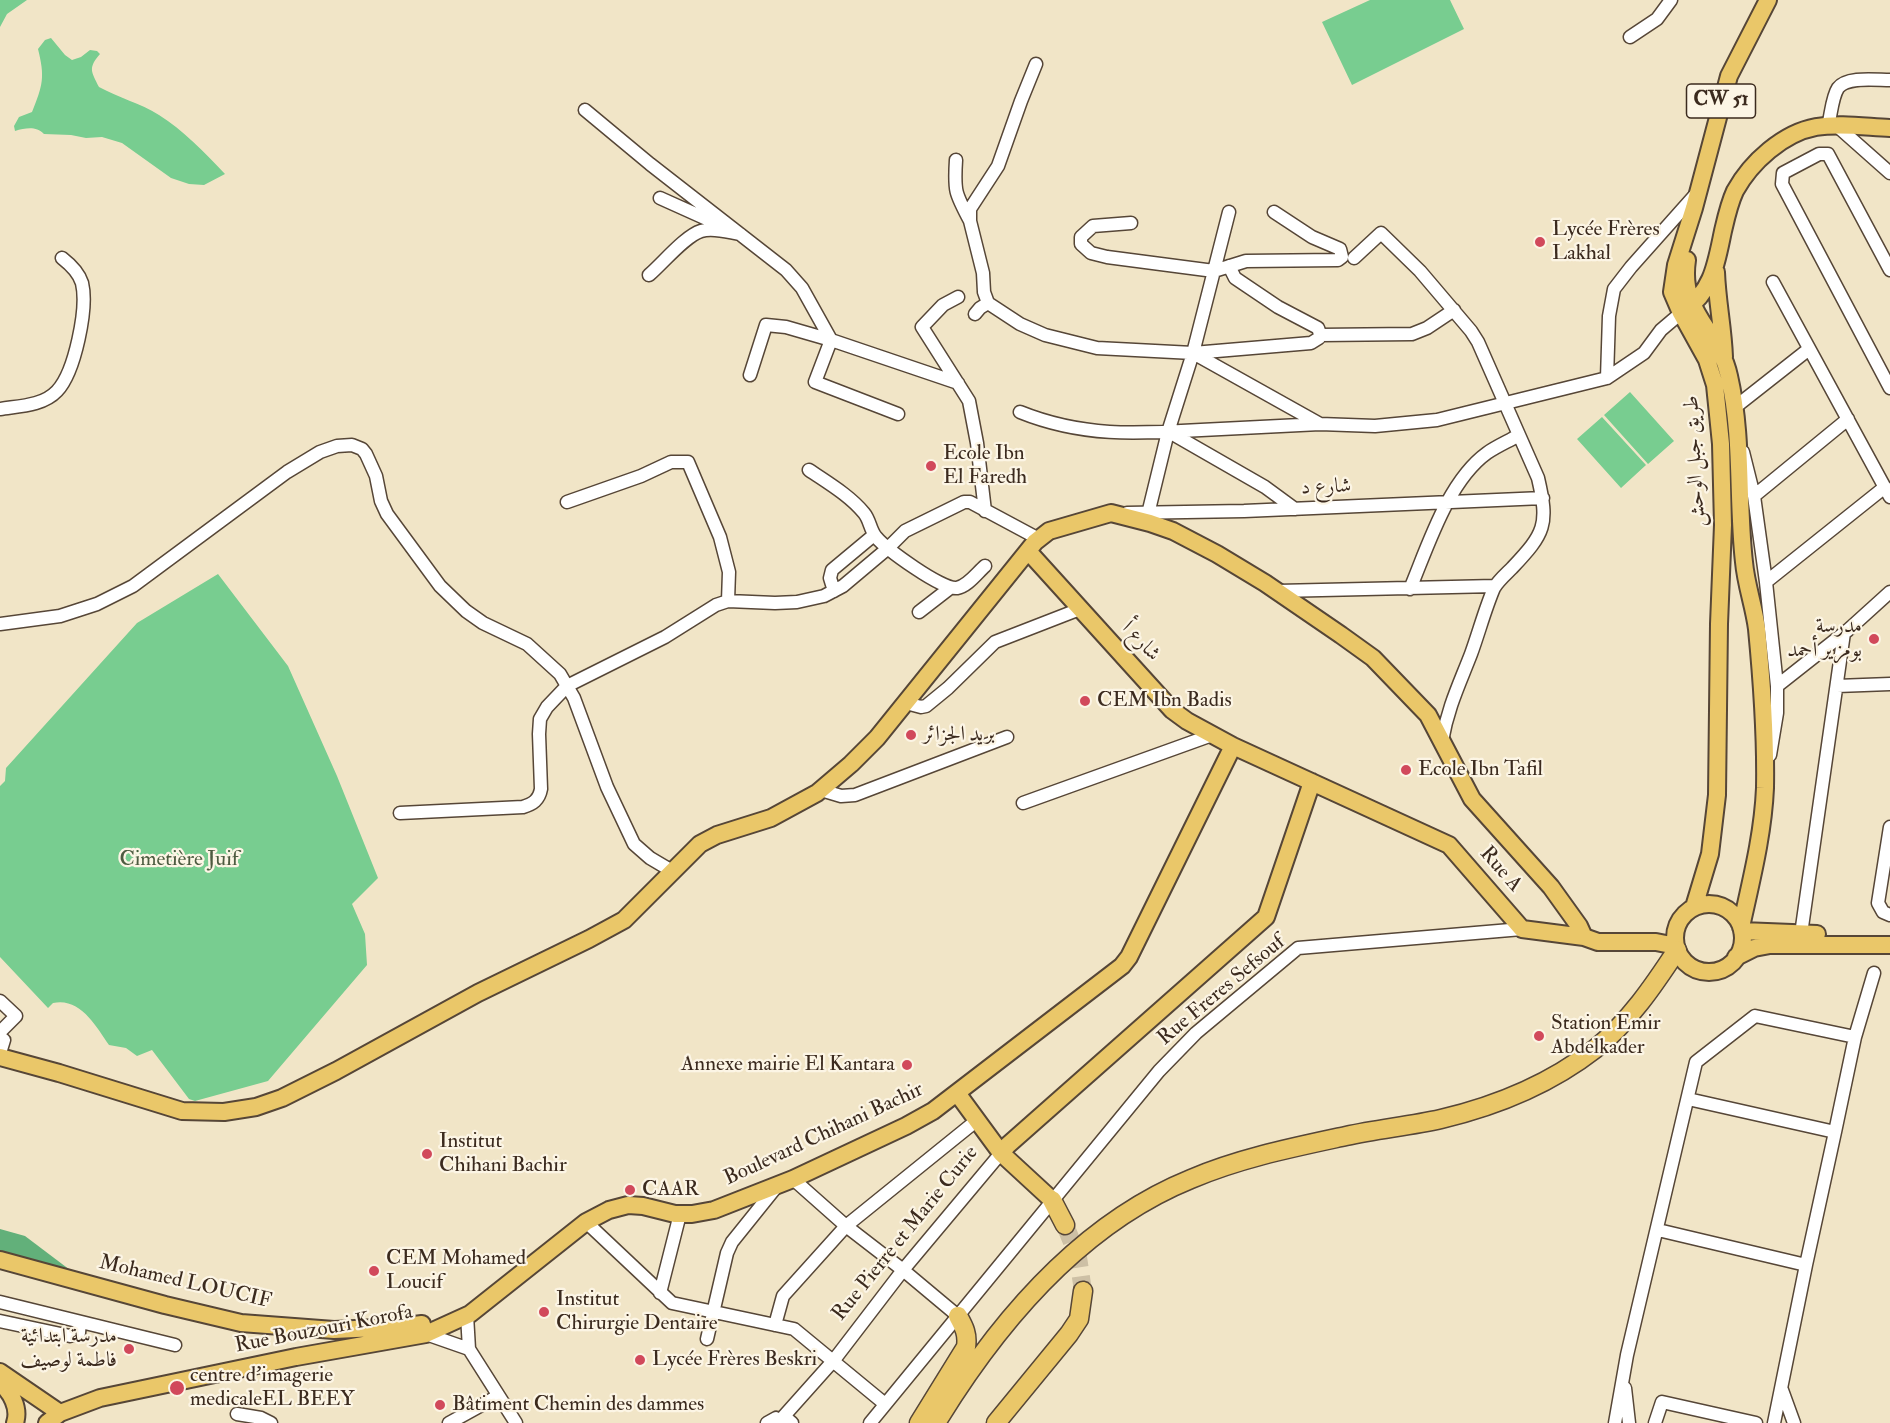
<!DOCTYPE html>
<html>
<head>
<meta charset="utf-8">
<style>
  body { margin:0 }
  canvas { display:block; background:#f1e5c7 }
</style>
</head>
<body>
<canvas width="1890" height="1423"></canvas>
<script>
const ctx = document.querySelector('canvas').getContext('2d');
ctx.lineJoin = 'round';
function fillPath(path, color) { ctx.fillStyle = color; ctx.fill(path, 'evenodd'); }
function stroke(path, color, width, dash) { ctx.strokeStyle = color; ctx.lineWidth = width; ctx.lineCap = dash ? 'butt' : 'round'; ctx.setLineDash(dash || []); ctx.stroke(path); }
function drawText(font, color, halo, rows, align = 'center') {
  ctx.font = font + ' "IM FELL Double Pica",Amiri,serif'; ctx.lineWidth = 4.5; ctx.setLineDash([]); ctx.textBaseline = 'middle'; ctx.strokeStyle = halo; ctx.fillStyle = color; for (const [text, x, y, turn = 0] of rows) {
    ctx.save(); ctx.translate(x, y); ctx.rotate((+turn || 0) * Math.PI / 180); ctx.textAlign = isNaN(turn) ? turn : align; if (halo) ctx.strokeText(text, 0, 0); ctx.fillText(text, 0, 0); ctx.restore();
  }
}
const green = new Path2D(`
  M0 0H27L7 14 0 27Z
  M1370 0H1450L1464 29 1352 85 1322 22Z
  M51 38 65 55 72 60 81 57 90 50 97 51 100 54C88 68 91 71 99 87 119 98 140 103 159 115 183 130 205 153 225 174L204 185 189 184 171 178 122 143 102 137 86 138 71 135 44 134C36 126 26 128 15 131L14 126 19 117 32 112C43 85 45 77 38 49L45 40Z
  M1630 392 1674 441 1648 464 1604 415Z
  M1602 417 1646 465 1621 488 1577 439Z
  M218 574 288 666 337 776 378 878 352 904 365 934 367 965 268 1081 195 1101 189 1099 152 1050 137 1056 126 1048 109 1045C96 1026 80 997 53 1003L48 1008 0 957V786L5 781 6 768 137 623Z`);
const forest = new Path2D(`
  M0 1229 25 1236 74 1273 0 1253Z`);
const highwayTunnel = new Path2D(`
  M1065 1225 1078 1257 1083 1291`);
const minor = new Path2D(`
  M1630 37 1657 19 1671 0
  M1036 64 1021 101 998 166 970 209V221L983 273 984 292 988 303 1020 324 1045 335 1097 348 1193 353 1311 343 1319 338 1320 334 1318 328 1278 307 1235 278 1229 266
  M585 110 650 164 786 270 802 288 831 340 815 382 898 414
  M1828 126C1831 115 1832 97 1838 88 1847 76 1876 80 1890 80
  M1837 126 1890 173
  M956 160C954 191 955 193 970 221
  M1131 223 1093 226 1081 237V244L1091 253 1107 257 1214 271 1246 261 1338 260 1342 257 1340 249 1312 237 1274 212
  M1354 258 1381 233 1420 271 1471 331 1478 342 1538 478C1549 525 1545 533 1512 568 1506 574 1498 581 1494 588 1485 609 1479 632 1471 654 1459 685 1448 707 1442 741
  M1890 270 1828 154H1819L1783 173 1782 184 1890 388
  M649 275C663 263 685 236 701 231 713 227 728 232 740 234L660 198
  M1773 282 1890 497
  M958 297 943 305 922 327 969 401 977 443 985 511
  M975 314 980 308 988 303
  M1320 335 1412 334 1427 328 1454 310
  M1193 353 1320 424 1375 426 1437 420 1607 378 1644 353 1661 330 1681 313
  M750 375 766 325 786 327 831 340 958 383
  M1607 378 1609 316 1614 289 1631 267 1696 194
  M1734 408 1809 349
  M0 409C19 406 43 406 57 391 75 372 88 308 82 283 79 273 71 265 62 258
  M1020 412C1082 437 1136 434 1201 430 1241 428 1281 426 1320 424
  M1171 433 1265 487 1295 509
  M1743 452 1754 496 1766 582 1777 686V713L1770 755
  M809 470C828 483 849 495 864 513 870 520 870 530 876 537 886 549 942 590 957 588 968 586 977 573 985 566
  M1754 496 1848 419
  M567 502 641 476 671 462H688L720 537 729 572 728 601
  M1127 513 1244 511 1543 498
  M1147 518 1168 432 1193 353 1229 212
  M1766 582 1885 487
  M1410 589C1428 546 1448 481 1487 453 1497 446 1509 441 1519 435
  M834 591 830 578 832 570 874 535
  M1278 591 1495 586
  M919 612 950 588
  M0 624 60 616 97 604 133 586 287 472 320 452 337 446 352 445 362 449 366 454 376 476 381 501 387 514 440 586 466 611 483 623 527 644 560 674 574 698 607 787 634 844 650 858 672 871
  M1777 686 1848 630 1890 592
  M1837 686 1890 684
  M906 703 921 707 926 706 948 688 995 642 1080 609
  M821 790 841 796 855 795 1007 737
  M1023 803 1212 735
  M400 813 523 807C533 804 539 800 541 789L539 734 540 719 547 707 567 686 665 637 716 605 728 601 775 603 797 602 824 596 843 586 887 549 905 531 964 502H970L1039 539
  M1890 827 1878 903 1883 912 1890 915
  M1801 934 1844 633
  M0 1001 16 1016 0 1032
  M0 1037 4 1040 0 1053
  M1688 1099 1835 1132 1855 1037
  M793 1179 846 1226 903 1270 958 1316
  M586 1222 672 1303 794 1329 885 1404
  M1658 1230 1806 1265 1835 1132
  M660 1293 680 1214
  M0 1302 175 1345
  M467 1315 469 1349 516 1423
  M0 1321 70 1336 79 1333 80 1322
  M775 1325 783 1296 846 1226 976 1121
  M426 1334 469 1349
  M707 1339 727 1253 732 1242 777 1186
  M1625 1388 1629 1423
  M1782 1390 1794 1423
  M237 1414 261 1418 271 1423
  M449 1423 498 1396
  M767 1423 776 1418 782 1423
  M792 1423 784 1416 834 1360 903 1270 1001 1153
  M870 1423 1159 1071 1196 1033 1298 948 1522 929
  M1615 1423 1627 1355 1696 1062 1755 1016 1855 1037 1874 973
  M1655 1423 1662 1402 1756 1423
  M1774 1423 1806 1265`);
const major = new Path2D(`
  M1687 260C1679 314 1719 329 1729 376 1743 437 1737 500 1744 562 1746 585 1754 606 1757 629 1762 681 1766 735 1765 788 1763 835 1751 881 1741 927
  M1716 272C1717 301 1723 328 1724 357
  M1684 311C1713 290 1716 264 1723 231 1726 218 1729 204 1735 191 1751 162 1783 133 1816 127 1840 123 1866 127 1890 128
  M1028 551 1172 710 1187 721 1233 746 1449 845 1522 929 1584 937 1598 942H1656L1676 946
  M1675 938a34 34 0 1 1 68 0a34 34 0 1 1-68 0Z
  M1694 907 1710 854 1717 795 1719 624 1723 525 1721 444 1715 385 1707 360 1681 313 1672 292 1676 265 1694 208 1729 76 1768 0
  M1742 931 1817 934
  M1736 957 1754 948 1770 945H1890
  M0 1057 59 1073 182 1111 224 1112 256 1107 282 1098 336 1071 478 993 589 939 624 920 700 844 717 835 771 818 817 793 851 764 877 738 1035 542 1049 531 1111 513 1150 523 1173 531 1217 554 1265 583 1341 635 1373 658 1428 715 1472 799 1551 887 1579 926 1584 937
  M957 1093 1001 1153 1052 1200
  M1001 1153 1008 1145 1266 917 1312 782
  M0 1260 165 1305 241 1323 334 1330 398 1327 422 1324
  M0 1372 60 1413
  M0 1383C11 1392 20 1408 15 1423
  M47 1423 60 1413 100 1398 296 1357 426 1334 470 1314 586 1222 609 1210 628 1205 643 1206 675 1214H692L714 1210 793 1179 906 1126 933 1111 1122 966 1129 957 1233 746`);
const highway = new Path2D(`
  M1052 1200 1065 1225
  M919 1423 966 1347C968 1334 964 1327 958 1316
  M936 1423C997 1323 1080 1224 1191 1179 1240 1158 1295 1147 1346 1136 1378 1129 1410 1126 1441 1119 1496 1106 1550 1084 1595 1049 1629 1022 1654 985 1677 950
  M996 1423 1069 1334 1079 1319 1083 1291`);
const markers = [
  [1540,242,6,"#d1495b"],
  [931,466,6,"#d1495b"],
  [1874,639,6,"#d1495b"],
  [1085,701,6,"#d1495b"],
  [911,735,6,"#d1495b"],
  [1406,770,6,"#d1495b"],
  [1539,1036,6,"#d1495b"],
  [907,1065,6,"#d1495b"],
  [427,1154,6,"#d1495b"],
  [630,1190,6,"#d1495b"],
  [374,1271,6,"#d1495b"],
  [544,1312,6,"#d1495b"],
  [129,1349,6,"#d1495b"],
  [640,1360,6,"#d1495b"],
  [177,1388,8,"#d1495b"],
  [440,1405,6,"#d1495b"]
];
const shields = [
  [1721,101,69]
];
const shieldNames = [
  ["CW 51",1721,101]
];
const poiNames = [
  ["Lycée Frères",1552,230],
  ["Lakhal",1552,254],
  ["Ecole Ibn",943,454],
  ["El Faredh",943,478],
  ["مدرسة",1862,627,"right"],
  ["بومزير أحمد",1862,651,"right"],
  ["CEM Ibn Badis",1097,701],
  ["بريد الجزائر",923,735],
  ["Ecole Ibn Tafil",1418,770],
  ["Station Emir",1551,1024],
  ["Abdelkader",1551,1048],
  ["Annexe mairie El Kantara",895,1065,"right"],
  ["Institut",439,1142],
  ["Chihani Bachir",439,1166],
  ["CAAR",642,1190],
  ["CEM Mohamed",386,1259],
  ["Loucif",386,1283],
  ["Institut",556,1300],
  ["Chirurgie Dentaire",556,1324],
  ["مدرسة ابتدائية",117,1337,"right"],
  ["فاطمة لوصيف",117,1361,"right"],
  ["Lycée Frères Beskri",652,1360],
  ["centre d'imagerie",190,1376],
  ["medicaleEL BEEY",190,1400],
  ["Bâtiment Chemin des dammes",452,1405]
];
const streetNames = [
  ["طريق جبل الوحش",1696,461,-93],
  ["شارع د",1326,488,-2],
  ["شارع أ",1140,642,47],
  ["Rue A",1500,870,49],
  ["Rue Freres Sefsouf",1222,991,-40],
  ["Boulevard Chihani Bachir",824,1135,-25],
  ["Rue Pierre et Marie Curie",906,1234,-51],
  ["Mohamed LOUCIF",185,1283,13],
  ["Rue Bouzouri Korofa",324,1330,-11]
];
const parkNames = [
  ["Cimetière Juif",179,860]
];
fillPath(green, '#78cd90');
fillPath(forest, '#62b07a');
stroke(highwayTunnel, '#cdc0a5', 18, [18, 9]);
stroke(minor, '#564637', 15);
stroke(major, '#564637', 20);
stroke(highway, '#564637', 21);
stroke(minor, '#fff', 12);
stroke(major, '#eac769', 16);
stroke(highway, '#eac769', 18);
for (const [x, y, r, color] of markers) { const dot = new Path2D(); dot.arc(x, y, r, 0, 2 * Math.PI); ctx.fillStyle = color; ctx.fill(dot); stroke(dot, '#fcf5e5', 2); }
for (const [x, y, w] of shields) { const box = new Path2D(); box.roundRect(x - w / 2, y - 17, w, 34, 4.5); ctx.fillStyle = '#fcf5e5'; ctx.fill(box); stroke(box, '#3b2a1e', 1.5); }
drawText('bold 20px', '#3b2a1e', null, shieldNames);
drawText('21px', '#3b2a1e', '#fcf5e5', poiNames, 'left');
drawText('21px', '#3b2a1e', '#fcf5e5', streetNames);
drawText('21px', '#4d5b40', '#fcf5e5', parkNames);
</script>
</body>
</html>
